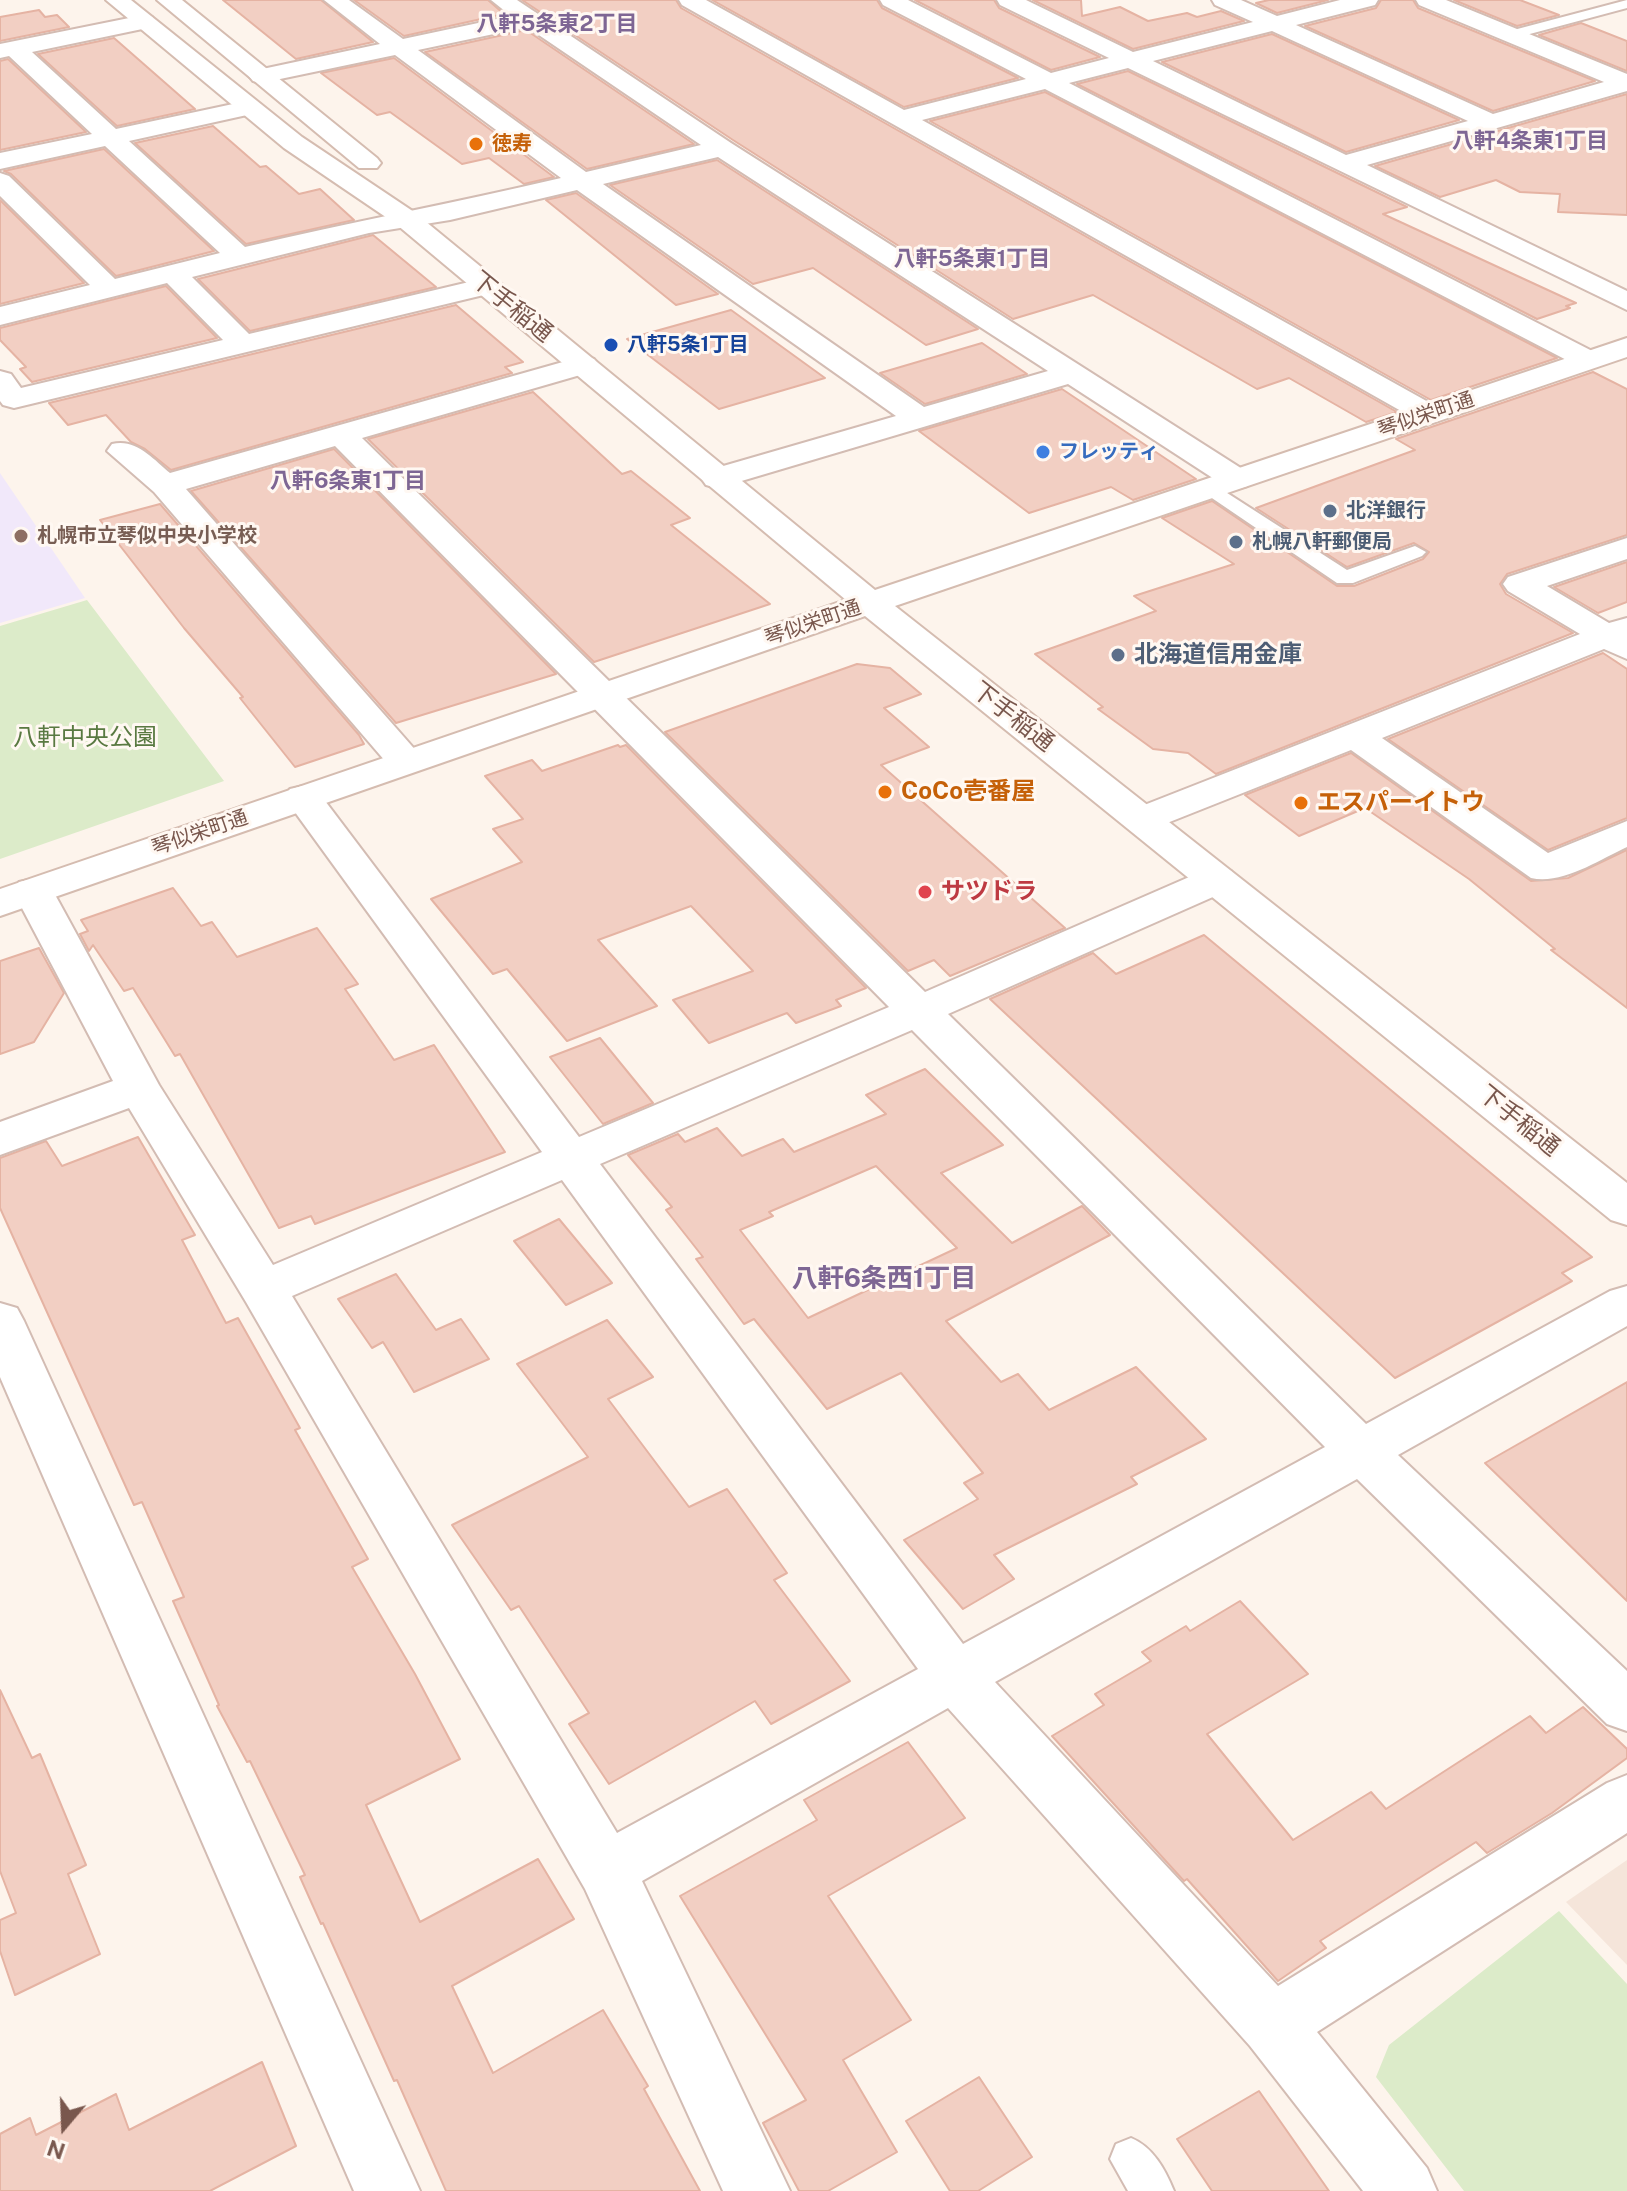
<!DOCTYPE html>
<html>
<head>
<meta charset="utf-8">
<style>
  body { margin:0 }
  #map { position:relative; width:1627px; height:2191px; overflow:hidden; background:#fdf4ec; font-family:"Public Sans",sans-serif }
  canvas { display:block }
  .north { position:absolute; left:24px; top:2087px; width:80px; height:80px; -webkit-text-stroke:6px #fff8f2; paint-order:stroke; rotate:199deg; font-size:22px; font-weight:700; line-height:32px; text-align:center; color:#79574d }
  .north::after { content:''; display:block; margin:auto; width:28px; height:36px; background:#79574d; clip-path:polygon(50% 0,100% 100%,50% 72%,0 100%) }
</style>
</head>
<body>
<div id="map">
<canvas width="1627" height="2191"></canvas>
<div class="north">N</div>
</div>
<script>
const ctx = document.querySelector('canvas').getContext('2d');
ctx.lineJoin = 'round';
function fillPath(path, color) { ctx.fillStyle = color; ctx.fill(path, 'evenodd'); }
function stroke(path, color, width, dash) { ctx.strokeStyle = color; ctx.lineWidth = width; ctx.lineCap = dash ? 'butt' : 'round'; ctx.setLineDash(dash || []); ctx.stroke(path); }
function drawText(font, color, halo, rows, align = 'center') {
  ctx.font = font + ' "Public Sans","Noto Sans JP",sans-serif'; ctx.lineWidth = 6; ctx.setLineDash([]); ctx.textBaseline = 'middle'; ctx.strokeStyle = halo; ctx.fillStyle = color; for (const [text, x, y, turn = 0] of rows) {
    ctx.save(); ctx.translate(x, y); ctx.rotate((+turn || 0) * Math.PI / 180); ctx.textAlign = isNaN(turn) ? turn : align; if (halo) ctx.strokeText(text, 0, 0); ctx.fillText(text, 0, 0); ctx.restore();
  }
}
const residential = new Path2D(`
  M1627 1860V1965L1566 1902Z`);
const education = new Path2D(`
  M0 473 85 598 0 623Z`);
const green = new Path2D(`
  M87 600 224 781 0 859V626Z
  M1559 1911 1627 1984V2191H1464L1376 2077 1389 2045Z`);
const building = new Path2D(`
  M223 0H321L373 42 296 59Z
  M354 0H488L504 14 404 36Z
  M522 0H676L681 8 1397 412 1366 422 1289 378 1257 389 1093 295 1013 319 733 140Z
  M712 0H877L882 8 1018 78 904 107Z
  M915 0H994L999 8 1100 57 1051 70Z
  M1033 0H1081L1082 16 1120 7 1148 21 1187 13 1197 17 1221 11 1244 21 1133 49Z
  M1269 0H1328L1277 13 1256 3Z
  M1381 0H1413L1418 8 1595 81 1493 111 1305 26 1376 8Z
  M1454 0H1520L1559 15 1517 26Z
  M39 10 45 17 57 15 69 27 0 41V17Z
  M1581 23 1627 41V71L1539 35Z
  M526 30 694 144 587 169 425 52Z
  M1272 34 1459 120 1346 152 1162 62Z
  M114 38 195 109 117 126 38 54Z
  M394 58 554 177 524 184 489 158 462 164 390 112 377 115 321 73Z
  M8 59 86 132 0 150V61Z
  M1128 71 1407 207 1383 214 1576 303 1566 306 1570 308 1537 319 1077 84Z
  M1045 92 1557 358 1431 400 930 121Z
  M1627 94V215L1558 212 1560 194 1520 192 1496 180 1440 197 1375 166Z
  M213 126 260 167 266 166 299 194 320 189 354 220 246 244 135 143Z
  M104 149 214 251 116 276 11 174 4 171Z
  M717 160 978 329 926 345 813 268 753 284 610 185Z
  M576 193 718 294 676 305 546 200Z
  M0 200 84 283 0 304Z
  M373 235 436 287 250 331 198 279Z
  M166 286 217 338 32 382 20 369 26 367 0 340V328Z
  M456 305 523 362 505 367 512 373 171 470 145 449 131 442 106 415 68 425 49 403Z
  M731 310 825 378 719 409 627 339Z
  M982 343 1027 374 925 404 880 373Z
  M1593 372 1627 389V535L1507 574 1500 584 1506 594 1573 633 1216 774 1188 753 1153 749 1098 709 1103 707 1035 654 1156 611 1134 596 1234 564 1162 518 1212 501 1337 586H1354L1423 559 1429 552 1414 543 1347 567 1256 508 1415 450 1396 439Z
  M1062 389 1196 479 1133 500 1111 487 1029 513 919 431Z
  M533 392 622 474 631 471 690 518 671 525 770 604 594 662 368 439Z
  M334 449 556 674 396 723 191 491Z
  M160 504 359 735 364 744 295 767 240 698 243 697 184 628 100 520Z
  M1627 562V602L1598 613 1554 587Z
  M1603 653 1627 669V818L1548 850 1388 739Z
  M857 664 890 668 921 694 884 708 929 747 881 765 1065 928 950 976 934 960 908 971 665 732Z
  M618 745 620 747 626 745 866 988 836 1000 841 1006 796 1023 787 1013 709 1043 673 1000 753 971 691 906 598 940 657 1006 567 1041 507 969 493 974 431 899 522 862 493 829 523 819 485 776 532 760 542 771Z
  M1351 753 1531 881 1568 878 1627 850V1008L1551 950 1555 949 1469 879 1365 808 1299 836 1245 795Z
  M173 888 201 926 212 922 237 957 317 928 358 984 345 989 394 1060 434 1045 505 1152 315 1224 311 1216 279 1228 180 1054 175 1056 133 988 124 991 93 945 89 951 80 934 88 931 81 920Z
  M1204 935 1592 1257 1562 1273 1572 1281 1395 1378 990 999 1093 953 1116 974Z
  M39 948 64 993 34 1042 0 1054V961Z
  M600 1038 653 1103 603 1124 550 1057Z
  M925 1069 1003 1145 941 1173 1012 1243 1082 1206 1110 1235 946 1321 1001 1382 1018 1374 1049 1410 1136 1367 1206 1439 1131 1477 1137 1484 994 1555 1014 1579 963 1609 904 1540 978 1499 964 1483 983 1473 901 1373 827 1409 754 1319 744 1324 696 1259 703 1257 666 1210 672 1207 628 1155 678 1134 685 1142 717 1128 742 1156 783 1139 794 1152 886 1114 866 1095ZM876 1166 957 1248 808 1318 740 1230 773 1216 769 1212Z
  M138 1137 195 1235 182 1240 226 1323 238 1318 300 1428 295 1430 368 1559 352 1567 415 1674 460 1759 366 1805 420 1922 538 1859 574 1919 452 1986 493 2073 603 2010 648 2086 644 2089 700 2191H446L397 2080 394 2081 323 1923 321 1924 300 1877 305 1875 250 1761 247 1762 217 1706 219 1705 173 1601 184 1597 142 1502 134 1505 0 1208V1158L46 1141 62 1166Z
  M559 1219 612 1283 566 1305 514 1241Z
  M396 1274 436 1330 461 1319 489 1359 414 1392 383 1342 372 1348 338 1299Z
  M607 1320 653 1377 608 1399 689 1507 727 1489 787 1573 774 1580 850 1681 771 1724 755 1701 609 1784 569 1724 589 1713 519 1606 511 1610 452 1525 588 1457 517 1364Z
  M1627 1382V1601L1485 1463Z
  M1240 1601 1308 1674 1207 1734 1293 1840 1371 1792 1386 1809 1530 1716 1546 1733 1583 1707 1627 1749V1758L1552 1813 1487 1853 1476 1842 1320 1941 1326 1948 1278 1981 1187 1879 1184 1881 1052 1736 1104 1705 1095 1694 1151 1661 1142 1652 1186 1626 1190 1631Z
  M0 1690 32 1758 40 1754 86 1865 68 1874 100 1954 15 1995 0 1951V1920L16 1913 0 1871Z
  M908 1742 965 1818 828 1896 911 2020 843 2060 897 2152 828 2191H799L763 2123 806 2100 680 1896 817 1820 804 1800Z
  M262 2062 296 2146 210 2191H0V2134L30 2118 36 2135 116 2094 129 2130Z
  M979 2077 1032 2157 978 2191H950L906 2121Z
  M1259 2091 1329 2191H1212L1177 2139Z`);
const service = new Path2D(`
  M1627 0V8L1511 39 1504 35 1506 32Z
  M1210 482 1347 570 1415 546 1426 552 1422 556 1353 583H1337L1203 492 1200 488Z
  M1131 2138C1153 2147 1165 2169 1174 2191H1128L1110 2159 1116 2144Z`);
const minor = new Path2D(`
  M324 0H349L403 39 511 16 491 0H517L731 143 1247 472 1252 479 1247 486 1236 489 1225 486 1068 384 728 485 717 488 706 485 701 478 706 471 896 416 577 190 450 220 369 233 192 277 249 334 486 278 496 280 500 286 496 292 14 408 3 405 0 401V371L11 374 21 388 223 340 167 283 0 325V307L90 285 0 196V173L9 176 115 279 220 253 105 146 0 169V153L92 134 9 56 0 58V44L144 15 152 17 155 22 152 27 32 52 116 129 247 101 256 103 259 108 256 113 129 141 245 247C350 222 456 203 561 178L395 55 261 83 253 81 249 76 253 71 380 44ZM527 27 701 145 586 172 418 50ZM718 157 1048 371 924 407 603 184Z
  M679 0H706L904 110 1026 79 883 5 880 0H908L1051 73 1109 58 1000 5 997 0H1026L1133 52 1253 22 1215 5 1212 0H1241L1277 16 1340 0H1378L1375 5 1296 25 1493 114 1604 82 1419 5 1416 0H1446L1627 74V91L1367 165 1627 291V310L1128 68 1069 83 1598 354 1603 360 1598 366 1588 369 1578 366 1045 89 922 120 1439 408 1443 414 1439 420 1428 423 1417 420 682 5ZM1272 31 1468 121 1346 155 1153 61Z
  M584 356 594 359 599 365 594 371 362 438 925 992 1203 871 1217 868 1231 871 1237 880 1231 889 948 1014 1366 1424 1610 1291 1627 1286V1326L1398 1455 1627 1671V1731L1607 1724 1357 1479 995 1682 1278 1986 1607 1783 1627 1775V1833L1317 2032 1427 2168 1437 2191H1363L1250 2046 948 1708 642 1881 790 2191H723L585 1889 246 1302 129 1108 0 1155V1122L113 1081 13 891 19 882 33 879 47 882 53 891 159 1085 273 1265 542 1152 284 797 290 789 303 786 316 789 579 1137 889 1007 335 446 186 489 418 753 424 761 418 769 405 772 392 769 154 492 107 451 112 444C136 438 153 459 170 473ZM912 1030 1325 1447 963 1644 600 1164ZM562 1180 918 1669 617 1833 292 1296Z
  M1627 538V559L1547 586 1609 623 1627 618V659L1604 649 1382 738 1548 853 1627 821V847C1599 860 1562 885 1531 878L1351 750 1157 827 1143 831 1129 827 1124 819 1129 811 1580 634 1508 591 1503 584 1508 577Z
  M0 1303 17 1308 24 1321 420 2191H354L0 1377Z`);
const secondary = new Path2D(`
  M106 0H131L302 137 414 212 875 590 1627 338V357L895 606 1627 1183V1225L1611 1220 865 616 0 916V889L846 600 396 224 284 148Z
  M157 0H182L377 158 381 163 377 168H359Z`);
const markers = [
  [476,144,8,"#e8710a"],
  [611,345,8,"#1a4fb4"],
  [1043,452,8,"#3f7fe0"],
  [1330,511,8,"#5c6f8a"],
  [21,536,8,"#8d6e63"],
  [1236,542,8,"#5c6f8a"],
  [1118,655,8,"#5c6f8a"],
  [885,792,8,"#e8710a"],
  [1301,803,8,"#e8710a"],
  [925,892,8,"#e0444e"]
];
const farFoodnames = [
  ["徳寿",492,144]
];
const farTransitnames = [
  ["八軒5条1丁目",627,345]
];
const farStreetnames = [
  ["琴似栄町通",1426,415,-19],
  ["琴似栄町通",813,623,-19],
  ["琴似栄町通",200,833,-19]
];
const farShopnames = [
  ["フレッティ",1059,452]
];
const farServicenames = [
  ["北洋銀行",1346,511],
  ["札幌八軒郵便局",1252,542]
];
const farEducationnames = [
  ["札幌市立琴似中央小学校",37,536]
];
const farNeighbourhoodnames = [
  ["八軒5条東2丁目",557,24],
  ["八軒4条東1丁目",1530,141],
  ["八軒5条東1丁目",972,259],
  ["八軒6条東1丁目",348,481]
];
const streetNames = [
  ["下手稲通",512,307,39],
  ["下手稲通",1013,717,38],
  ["下手稲通",1519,1121,39]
];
const serviceNames = [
  ["北海道信用金庫",1134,655]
];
const parkNames = [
  ["八軒中央公園",85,738]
];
const foodNames = [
  ["CoCo壱番屋",901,792],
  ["エスパーイトウ",1317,803]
];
const healthNames = [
  ["サツドラ",941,892]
];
const neighbourhoodNames = [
  ["八軒6条西1丁目",884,1279]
];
fillPath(residential, '#f5e5da');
fillPath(education, '#f1e8fa');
fillPath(green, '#dcebc9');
fillPath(building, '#f2cfc3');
stroke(building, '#e5b3a3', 2);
stroke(service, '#d3bcb3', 4);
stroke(minor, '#d3bcb3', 4);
stroke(secondary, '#d5bcb0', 4);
fillPath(service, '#fff');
fillPath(minor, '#fff');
fillPath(secondary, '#fff');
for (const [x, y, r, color] of markers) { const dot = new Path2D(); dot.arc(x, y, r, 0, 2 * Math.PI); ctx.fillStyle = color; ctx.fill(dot); stroke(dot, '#fff8f2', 3); }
drawText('bold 20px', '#c56008', '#fff8f2', farFoodnames, 'left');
drawText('bold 20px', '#164399', '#fff8f2', farTransitnames, 'left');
drawText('20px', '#79574d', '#fff8f2', farStreetnames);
drawText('bold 20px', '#366cbe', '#fff8f2', farShopnames, 'left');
drawText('bold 20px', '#4e5e75', '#fff8f2', farServicenames, 'left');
drawText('bold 20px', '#785e54', '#fff8f2', farEducationnames, 'left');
drawText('bold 22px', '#7e6694', '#fff8f2', farNeighbourhoodnames);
drawText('24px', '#79574d', '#fff8f2', streetNames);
drawText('bold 24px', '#4e5e75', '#fff8f2', serviceNames, 'left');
drawText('24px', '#597941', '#fff8f2', parkNames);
drawText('bold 24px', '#c56008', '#fff8f2', foodNames, 'left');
drawText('bold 24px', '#be3a42', '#fff8f2', healthNames, 'left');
drawText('bold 26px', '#7e6694', '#fff8f2', neighbourhoodNames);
</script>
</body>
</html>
